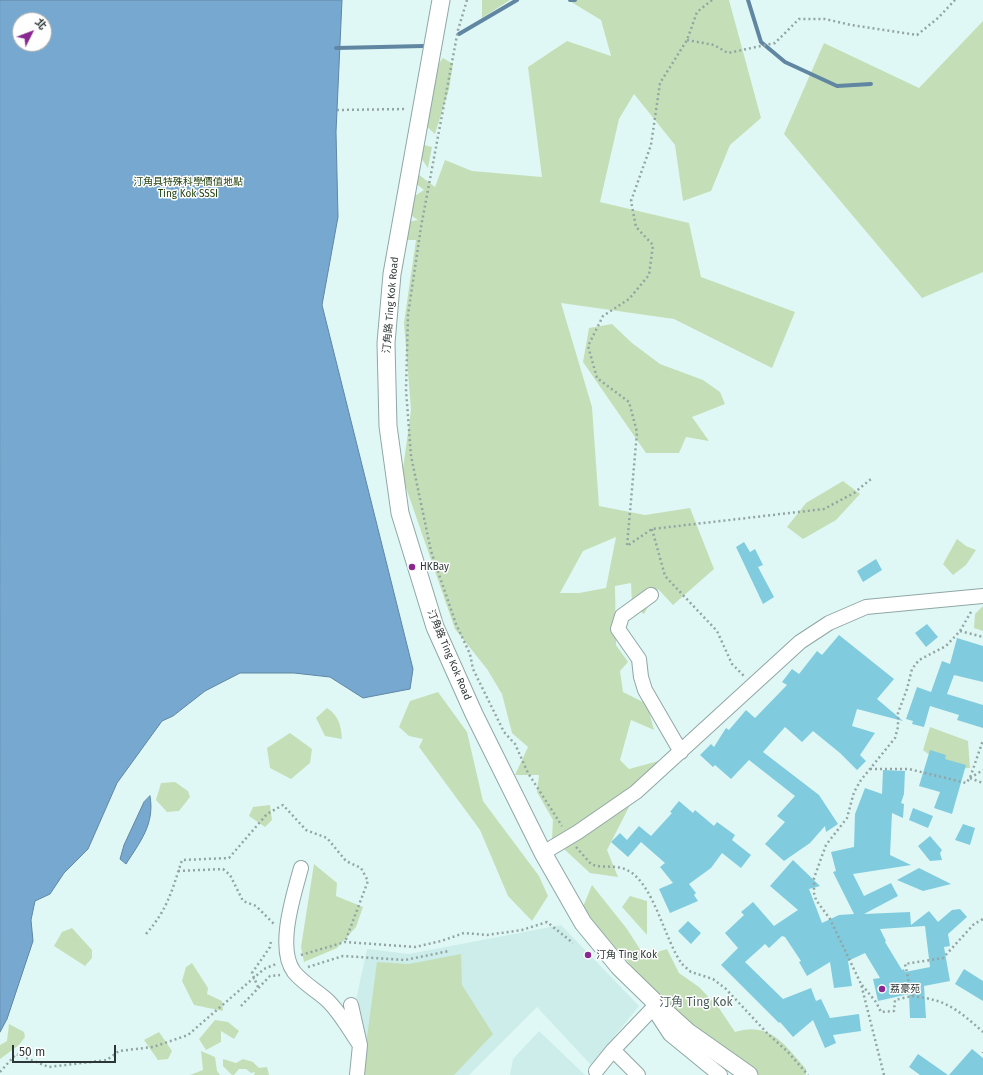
<!DOCTYPE html>
<html>
<head>
<meta charset="utf-8">
<style>
  body { margin:0 }
  #map { position:relative; width:983px; height:1075px; overflow:hidden; background:#dff8f5; font-family:"Fira Sans","Noto Sans TC",sans-serif }
  canvas { display:block }
  .north { position:absolute; left:12px; top:12px; width:40px; height:40px; box-sizing:border-box; background:#fff; border:1px solid #abafae; border-radius:50%; rotate:48deg; font-size:11px; font-weight:700; line-height:16px; text-align:center; color:#2c3635 }
  .north::after { content:''; display:block; margin:auto; width:14px; height:18px; background:#892891; clip-path:polygon(50% 0,100% 100%,50% 72%,0 100%) }
  .scale { position:absolute; left:12px; top:1045px; width:104px; height:18px; box-sizing:border-box; border:2px solid #2c3635; border-top:0; padding-left:5px; font-size:12px; line-height:14px; white-space:nowrap; color:#2c3635; -webkit-text-stroke:3px #fff; paint-order:stroke }
</style>
</head>
<body>
<div id="map">
<canvas width="983" height="1075"></canvas>
<div class="north">北</div>
<div class="scale">50 m</div>
</div>
<script>
const ctx = document.querySelector('canvas').getContext('2d');
ctx.lineJoin = 'round';
function fillPath(path, color) { ctx.fillStyle = color; ctx.fill(path, 'evenodd'); }
function stroke(path, color, width, dash) { ctx.strokeStyle = color; ctx.lineWidth = width; ctx.lineCap = dash ? 'butt' : 'round'; ctx.setLineDash(dash || []); ctx.stroke(path); }
function drawText(font, color, halo, rows, align = 'center') {
  ctx.font = font + ' "Fira Sans","Noto Sans TC",sans-serif'; ctx.lineWidth = 3; ctx.setLineDash([]); ctx.textBaseline = 'middle'; ctx.strokeStyle = halo; ctx.fillStyle = color; for (const [text, x, y, turn = 0] of rows) {
    ctx.save(); ctx.translate(x, y); ctx.rotate((+turn || 0) * Math.PI / 180); ctx.textAlign = isNaN(turn) ? turn : align; if (halo) ctx.strokeText(text, 0, 0); ctx.fillText(text, 0, 0); ctx.restore();
  }
}
const built = new Path2D(`
  M561 925 639 1006 591 1065 537 1007 469 1075H351L356 1000 367 949 409 954Z
  M539 1031 585 1075H510L513 1059Z`);
const green = new Path2D(`
  M482 0H510L482 18Z
  M568 0H729L761 118 730 145 711 191 683 201 675 145 634 94 619 119 600 202 689 223 701 277 795 312 772 368 674 319 561 303 592 407 599 506 645 515 690 508 714 569 673 605 658 589 644 614 632 605 631 583 615 586 616 645 628 662 620 671 623 692 647 704 654 730 631 720 620 760 629 769 662 760 674 765 630 805 607 850 618 877 590 873 552 838 553 820 537 792 539 775H515L528 747 512 733 502 694 487 669 455 629 402 476 411 410 404 323 416 240H404L408 222 418 220 409 214 413 197 424 190 414 182 418 174 435 187 445 160 472 171 542 177 528 67 567 41 611 56 601 20ZM616 537 606 588 579 593H560L583 551Z
  M983 21V272L922 298 784 134 824 43 919 88Z
  M443 58 453 64 449 89 435 134 424 124 432 100 436 67Z
  M424 145 432 147 428 168 421 158Z
  M612 324 632 343 660 364 703 380 720 392 725 404 692 417 709 441 686 437 679 453H646L583 362 589 328Z
  M843 481 860 494 836 520 803 539 787 527 806 503Z
  M957 539 966 546 976 550 966 565 953 575 943 564Z
  M983 606V631L974 628 975 614Z
  M438 692 467 732 483 801 539 876 548 896 532 921 508 896 480 830 419 747 423 739 409 736 399 727 410 701Z
  M327 708C339 716 341 725 342 739L325 736 316 718Z
  M930 727 968 741 970 768 948 769 923 750Z
  M290 733 312 749 310 763 291 779 270 768 267 748Z
  M175 782 188 791 190 797 179 811 167 812 156 800 161 783Z
  M270 805 272 820 265 827 249 816 253 807Z
  M314 864 337 883 336 896 363 907 356 927 337 948 304 962 301 947Z
  M592 885 627 929 647 960 654 953 667 949 679 973 699 987 719 1008 735 1032C770 1021 785 1045 806 1069V1075H737L709 1039 661 1000 582 909Z
  M630 896 647 901V935L622 907Z
  M72 928 92 950V958L85 966 54 946 62 932Z
  M461 954 462 985 493 1034 454 1075H362L377 962 409 964Z
  M192 963 208 988 207 994 222 1001 223 1011 194 1005 182 981 186 967Z
  M215 1020 228 1022 239 1031 234 1039 221 1031V1042L206 1050 199 1039Z
  M9 1024 24 1032 25 1037 19 1045 0 1059V1045L7 1041Z
  M159 1032 172 1051 168 1059 158 1060 144 1040Z
  M201 1051 215 1057 217 1071 220 1075H190L203 1070Z
  M223 1059 236 1063 243 1059 253 1062 259 1068 267 1067 269 1075H254L255 1072 251 1073 246 1069H239L234 1075H232L223 1066Z`);
const water = new Path2D(`
  M0 0H342L336 132 338 217 322 305 413 669 410 689 363 698 330 677 294 673H240L205 691 173 716 162 721 117 783 88 849 64 873 50 894 35 901 31 920 33 941 7 1019 0 1032ZM20 20H44V44H20Z
  M150 796C155 824 140 842 126 864L120 859 124 845 144 802Z`);
const stream = new Path2D(`
  M570 0H575
  M748 0 761 42 785 62 837 86 871 84
  M459 34 517 0
  M336 48 424 46`);
const building = new Path2D(`
  M744 542 750 552 755 549 763 565 758 567 774 597 763 604 736 547Z
  M876 559 882 570 863 582 857 571Z
  M927 624 938 637 926 647 915 633Z
  M839 635 894 679 877 699 903 721 857 709 852 726 875 733 860 755 866 761 857 770 840 753 813 731 802 742 785 727 763 752 819 795 838 824 826 832 825 826 810 843 784 861 765 844 785 822 777 816 795 796 749 760 731 779 715 765 713 767 700 755 711 744 714 747 726 728 729 730 746 710 755 718 787 685 782 682 792 669 799 674 817 651 822 655Z
  M957 638 983 646V682L954 675 947 694 983 705V728L957 720 959 715 930 706 924 727 912 724 913 721 906 719 917 687 931 692 942 661 950 664Z
  M930 750 946 755 945 759 966 765 952 814 934 808 940 792 919 786Z
  M883 770 905 771 904 794 901 803 904 804 903 818 892 813 890 855 911 865 853 874 864 896 891 883 898 896 864 914 910 912 911 925 929 911 938 922 952 910 960 909 967 917 948 934 950 946 944 947 950 981 924 986 926 1018H910L909 994 878 1001 873 979 880 978 865 953 848 961 852 986 834 988 830 962 807 976 799 962 801 961 785 937 782 936 769 948 765 944 745 962 783 999 811 988 816 1001 821 999 830 1018 859 1014 861 1031 833 1035 836 1043 825 1048 813 1020 793 1037 780 1022 779 1023 721 965 738 948 725 933 744 915 741 912 753 902 774 926 798 910 770 886 793 860 820 886 809 889 822 923 839 915 854 914 833 872 836 871 831 852 854 847 855 814 865 788 882 794ZM925 926 930 967 905 972 904 969 902 970 885 942 886 941 880 929Z
  M679 801 693 813 695 810 714 826 717 822 735 835 732 840 751 855 741 868 722 853 711 868 689 884 696 893 694 895 698 901 670 913 659 889 673 883 660 867 665 863 641 842 628 857 611 842 620 833 627 840 639 826 651 836 672 813 670 812Z
  M913 808 933 816 928 828 909 820Z
  M963 824 975 828 970 845 955 840Z
  M930 836 942 850 940 853 942 860 930 861 918 846Z
  M919 868 951 884 923 891 897 880Z
  M688 921 701 933 691 944 678 931Z
  M964 969 983 981V1001L955 984Z
  M972 1049 983 1058V1075H949Z
  M918 1054 948 1075H920L909 1067Z`);
const path = new Path2D(`
  M467 0 458 30 421 227 408 315 406 390 411 456 431 551 456 624 470 654 473 669 504 732 515 744 528 773 562 826
  M712 0 697 12 687 40 660 83 651 145 631 201 636 227 653 245 649 275 629 299 603 316 588 346 597 378 629 402 637 432 627 546 652 529 824 509 854 493 871 479
  M687 40 714 45 728 53 775 43 799 19H825L851 25 917 35 938 18 955 0
  M337 110 407 109
  M652 529 665 576 717 631 732 664 744 676
  M960 631 983 637
  M870 769H909L966 783 970 778 983 740
  M970 778 983 770
  M970 778 983 783
  M576 847 591 864C602 869 615 864 627 870 654 883 664 939 682 964L691 972 713 979 726 989 768 1034 788 1052 808 1075
  M178 871 223 869 230 875 243 901 256 906 274 924
  M146 934C168 909 172 890 182 860L229 858 267 814 283 805 306 830 327 838 346 861 361 868 368 881 345 942
  M301 955 345 942 415 947 441 941 464 933 487 935 522 930 547 922 573 943
  M308 967 343 956 405 960 449 951
  M862 985 876 1002 881 1012 894 1011 895 1000 912 996 905 964 943 958 974 924 983 919
  M258 987 252 973 270 947 271 941
  M912 996C947 1000 957 1009 983 1032
  M241 1006 270 976 280 975
  M983 1052V1053
  M0 1072 16 1054 49 1067 107 1060 119 1051 153 1047 188 1035 264 969 276 964
  M884 1075 861 984 830 919 816 900 814 893V878L826 845 847 818 854 792 861 780 895 738 898 727V713L907 689 912 669 919 660 946 646 960 631 972 610`);
const minor = new Path2D(`
  M651 595 622 616 618 629 639 659 641 677 645 690 681 752
  M543 853 578 832 636 792 800 642 829 623 866 607 983 596
  M301 868C294 894 276 948 294 972 303 983 317 991 327 1000 340 1012 350 1031 360 1045
  M351 1005 360 1045 357 1075
  M653 1008 670 1034 720 1075
  M613 1050 638 1075
  M596 1071 613 1050 657 1004`);
const major = new Path2D(`
  M441 0 392 274 386 343 388 426 400 513 435 627 474 714 543 853 583 923 620 968 657 1004 688 1032 749 1075`);
const markers = [
  [412,567,4,"#892891"],
  [588,955,4,"#892891"],
  [882,989,4,"#892891"]
];
const parkNames = [
  ["汀角具特殊科學價值地點",188,182],
  ["Ting Kok SSSI",188,194]
];
const streetNames = [
  ["汀角路 Ting Kok Road",391,305,-85],
  ["汀角路 Ting Kok Road",449,655,67]
];
const poiNames = [
  ["HKBay",420,567],
  ["汀角 Ting Kok",596,955],
  ["荔豪苑",890,989]
];
const quarterNames = [
  ["汀角 Ting Kok",696,1003]
];
fillPath(built, '#ccedea');
fillPath(green, '#c4dfb7');
fillPath(water, '#77a8d0');
stroke(water, '#6086a2', 1);
stroke(stream, '#6086a2', 4);
fillPath(building, '#80cbde');
stroke(minor, '#90a7a5', 16);
stroke(major, '#90a7a5', 19);
stroke(path, '#93a5a3', 2.5, [2, 3]);
stroke(minor, '#fff', 14);
stroke(major, '#fff', 17);
for (const [x, y, r, color] of markers) { const dot = new Path2D(); dot.arc(x, y, r, 0, 2 * Math.PI); ctx.fillStyle = color; ctx.fill(dot); stroke(dot, '#fff', 1.5); }
drawText('10px', '#1b3b05', '#fff', parkNames);
drawText('10px', '#2c3635', '#fff', streetNames);
drawText('10px', '#2c3635', '#fff', poiNames, 'left');
drawText('12px', '#485d5b', '#fff', quarterNames);
</script>
</body>
</html>
